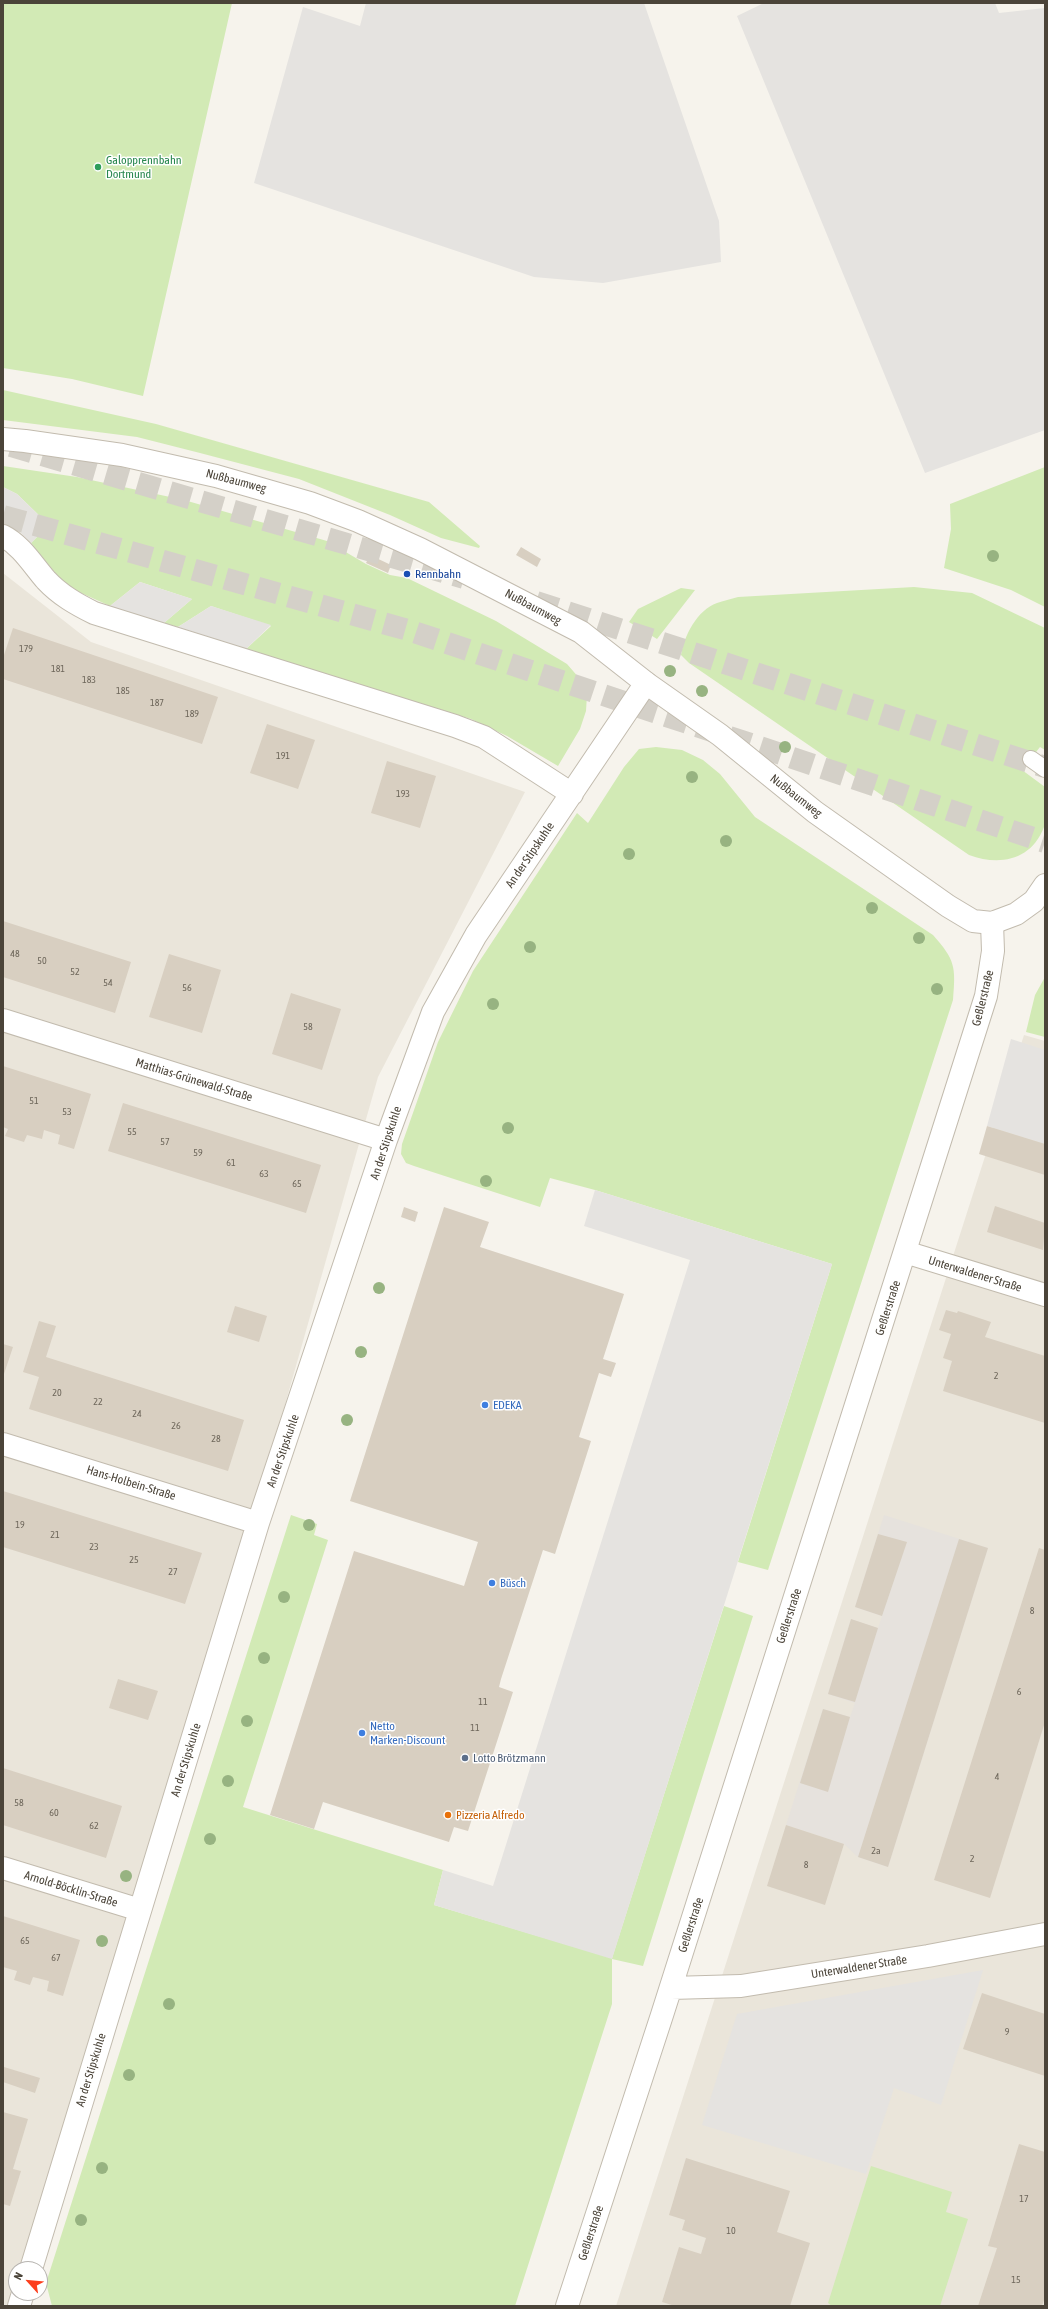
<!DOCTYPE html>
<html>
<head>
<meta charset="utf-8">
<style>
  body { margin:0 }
  #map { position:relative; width:1048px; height:2309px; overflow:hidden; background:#f6f3ec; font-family:"Asap Condensed",sans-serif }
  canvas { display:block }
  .frame { position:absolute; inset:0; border:4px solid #4b4439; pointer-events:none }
  .north { position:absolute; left:8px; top:2261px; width:40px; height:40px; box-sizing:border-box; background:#fff; border:1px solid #b7b4b0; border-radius:50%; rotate:297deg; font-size:11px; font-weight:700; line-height:16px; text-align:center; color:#4b4439 }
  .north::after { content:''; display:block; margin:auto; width:14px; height:18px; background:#fc3f1d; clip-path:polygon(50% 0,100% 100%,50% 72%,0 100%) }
</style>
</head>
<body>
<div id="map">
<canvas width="1048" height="2309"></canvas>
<div class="frame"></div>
<div class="north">N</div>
</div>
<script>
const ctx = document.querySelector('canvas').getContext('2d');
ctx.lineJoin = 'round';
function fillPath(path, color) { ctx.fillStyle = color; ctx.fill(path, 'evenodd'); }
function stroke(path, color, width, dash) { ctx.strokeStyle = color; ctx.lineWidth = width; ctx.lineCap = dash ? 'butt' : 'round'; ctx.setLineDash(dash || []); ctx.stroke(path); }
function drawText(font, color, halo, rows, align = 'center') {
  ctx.font = font + ' "Asap Condensed",sans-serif'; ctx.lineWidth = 3; ctx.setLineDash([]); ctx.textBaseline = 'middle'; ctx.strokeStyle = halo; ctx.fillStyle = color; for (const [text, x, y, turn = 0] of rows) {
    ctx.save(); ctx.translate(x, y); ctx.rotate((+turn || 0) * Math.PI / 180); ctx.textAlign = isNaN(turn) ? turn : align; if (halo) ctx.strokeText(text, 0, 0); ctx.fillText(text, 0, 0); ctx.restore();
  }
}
const residential = new Path2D(`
  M3 573 91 642 525 792 378 1077 158 1852 31 2269H16V2293L19 2306H3Z
  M1024 1035 1045 1041V2306H616Z`);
const industrial = new Path2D(`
  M884 1515 988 1548 888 1867 858 1857 844 1844 786 1825 823 1709 850 1717 855 1703 828 1694 851 1619 878 1628 882 1616 855 1607Z`);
const green = new Path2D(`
  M3 3H232L143 396 72 379 3 368Z
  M3 390 156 424 429 502 480 546 479 548 441 538 390 515 299 479 200 453 137 437 3 420Z
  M3 466 77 477 184 500 327 541 366 564 390 575 407 578 496 621 567 664 580 679 587 695 586 711 580 729 558 766 507 736 471 719 246 649 271 626 211 606 178 627 164 623 192 599 140 582 110 606 79 592 61 580 31 543 49 525 17 494 3 487Z
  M1045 467V607L1011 590 944 568 951 529 950 504Z
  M914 587 972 593 1045 628V750L1040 747 1022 770 1045 787C1045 797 1048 819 1044 827 1031 861 999 866 969 855L689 663 681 655C684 636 697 610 717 603 723 601 731 599 738 597Z
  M681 588 695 590 657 639 629 622 638 609Z
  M656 747 682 750 703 760 720 774 755 817 933 935C955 960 956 966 953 1000L768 1570 738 1562 832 1264 595 1190 550 1178 540 1207 414 1166 406 1163 401 1154 402 1144 438 1042 473 971 577 813 588 823 624 767 639 749Z
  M1045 977V1037L1026 1032 1035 995Z
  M291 1515 317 1524 314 1535 328 1540 243 1807 443 1870 434 1905 612 1958 724 1606 753 1616 643 1966 612 1959V2004L515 2306H52L46 2283Z
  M871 2166 952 2192 946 2212 968 2219 940 2306H832L828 2303Z`);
const parking = new Path2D(`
  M366 3H644L719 221 721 262 603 283 534 277 254 183 303 7 360 26Z
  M764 3H995L999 13 1045 8V430L925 473 737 16Z
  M3 487 17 494 49 525 31 543 16 528 3 523Z
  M140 582 192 599 164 623 110 606Z
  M211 606 271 625 246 649 178 627Z
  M1011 1039 1045 1050V1144L987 1126Z
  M595 1190 832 1264 612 1959 434 1905 443 1870 493 1886 690 1260 584 1226Z
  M983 1970 941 2105 894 2088 866 2174 702 2125 737 2014Z`);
const building = new Path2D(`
  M521 547 541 559 537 567 516 555Z
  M370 555 391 565 388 573 366 563Z
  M13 628 218 697 202 744 3 679V658Z
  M267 724 315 740 298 789 250 773Z
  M387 761 436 776 420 828 371 813Z
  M3 921 131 962 115 1013 3 977Z
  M169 954 221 970 202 1033 149 1017Z
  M291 993 341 1009 322 1070 272 1054Z
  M3 1066 91 1094 74 1149 58 1144 60 1135 44 1130 42 1139 27 1135 24 1142 5 1136 8 1129 3 1127Z
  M123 1103 321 1165 306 1213 108 1151Z
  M987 1126 1045 1144V1175L979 1154Z
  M995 1206 1045 1223 1043 1250 987 1232Z
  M404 1207 418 1212 415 1222 401 1217Z
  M444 1207 489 1222 480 1247 624 1294 603 1359 616 1363 611 1377 599 1373 579 1437 591 1441 555 1554 543 1550 501 1679 499 1687 513 1692 468 1831 454 1827 449 1842 323 1802 314 1829 270 1815 354 1551 464 1586 478 1542 350 1501Z
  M235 1306 267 1316 259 1342 227 1332Z
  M946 1310 957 1313 958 1311 991 1322 985 1337 1045 1356V1423L943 1391 952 1361 943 1358 951 1334 939 1330Z
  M39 1321 56 1326 46 1357 244 1420 228 1471 29 1409 39 1377 23 1372Z
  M3 1344 13 1347 3 1377Z
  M3 1491 202 1553 185 1604 3 1547Z
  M878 1534 907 1542 882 1616 855 1607Z
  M959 1539 988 1548 888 1867 858 1857Z
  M1039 1548 1045 1550V1722L990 1898 934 1880Z
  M851 1619 878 1628 855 1702 828 1694Z
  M118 1679 158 1691 148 1720 109 1708Z
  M823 1709 850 1717 828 1792 800 1783Z
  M3 1768 122 1806 106 1858 3 1825Z
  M786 1825 844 1844 825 1905 767 1886Z
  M3 1916 80 1940 63 1996 47 1991 49 1981 33 1977 30 1985 14 1980 17 1971 3 1967Z
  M982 1993 1045 2014V2076L963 2049Z
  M4 2067 40 2078 35 2093 3 2082Z
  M3 2112 28 2119 13 2169 21 2171 10 2206 3 2204Z
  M1019 2144 1045 2152V2297L1042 2306H978L997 2248 988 2246Z
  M686 2158 790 2191 777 2232 810 2243 790 2306H675L662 2302 679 2247 701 2254 706 2238 682 2230 685 2220 669 2215Z`);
const trunkTunnel = new Path2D(`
  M11 446 464 578
  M3 516 408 630 1045 842
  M536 602 1045 767`);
const service = new Path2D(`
  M1031 759 1045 769`);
const minor = new Path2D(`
  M3 536C21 545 33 565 46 580 60 595 76 604 94 613L455 726 484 737 572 794
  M3 1020 386 1140
  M905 1252 1045 1295
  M3 1444 258 1523
  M3 1868 140 1910
  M671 1988 741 1986 928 1956 1045 1934
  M31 2269 258 1523 386 1140 433 1012 476 935 646 683
  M19 2306 23 2293
  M567 2306 662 2015 986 996 993 951 992 923`);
const tertiary = new Path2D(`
  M3 439 25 441 122 455 216 476 310 503 358 521 420 549 581 632 646 683 720 735 815 812 948 906 973 921 992 923 1016 914 1034 901 1045 885`);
const trees = [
  [993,556],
  [670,671],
  [702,691],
  [785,747],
  [692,777],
  [726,841],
  [629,854],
  [872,908],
  [919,938],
  [530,947],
  [937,989],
  [493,1004],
  [508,1128],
  [486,1181],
  [379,1288],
  [361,1352],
  [347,1420],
  [309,1525],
  [284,1597],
  [264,1658],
  [247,1721],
  [228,1781],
  [210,1839],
  [126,1876],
  [102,1941],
  [169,2004],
  [129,2075],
  [102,2168],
  [81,2220]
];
const markers = [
  [98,167,4,"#2e9e5b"],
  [407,574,4,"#1a4fb4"],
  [485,1405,4,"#3f7fe0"],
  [492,1583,4,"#3f7fe0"],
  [362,1733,4,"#3f7fe0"],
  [465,1758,4,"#5c6f8a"],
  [448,1815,4,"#e8710a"]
];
const numberNames = [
  ["179",26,649],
  ["181",58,669],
  ["183",89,680],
  ["185",123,691],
  ["187",157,703],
  ["189",192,714],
  ["191",283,756],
  ["193",403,794],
  ["48",15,954],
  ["50",42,961],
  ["52",75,972],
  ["54",108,983],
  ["56",187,988],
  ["58",308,1027],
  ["51",34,1101],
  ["53",67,1112],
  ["55",132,1132],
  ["57",165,1142],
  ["59",198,1153],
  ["61",231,1163],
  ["63",264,1174],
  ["65",297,1184],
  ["2",996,1376],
  ["20",57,1393],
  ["22",98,1402],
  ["24",137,1414],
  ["26",176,1426],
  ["28",216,1439],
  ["19",20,1525],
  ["21",55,1535],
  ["23",94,1547],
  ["25",134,1560],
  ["27",173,1572],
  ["8",1032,1611],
  ["6",1019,1692],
  ["11",483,1702],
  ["11",475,1728],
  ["4",997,1777],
  ["58",19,1803],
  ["60",54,1813],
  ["62",94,1826],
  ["2a",876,1851],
  ["2",972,1859],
  ["8",806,1865],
  ["65",25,1941],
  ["67",56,1958],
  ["9",1007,2032],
  ["17",1024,2199],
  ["10",731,2231],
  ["15",1016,2280]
];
const leisureNames = [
  ["Galopprennbahn",106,160],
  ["Dortmund",106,174]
];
const streetNames = [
  ["Nußbaumweg",236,481,15],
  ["Nußbaumweg",533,607,28],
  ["Nußbaumweg",796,796,38],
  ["An der Stipskuhle",530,855,-56],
  ["Geßlerstraße",983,998,-76],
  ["Matthias-Grünewald-Straße",194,1080,17],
  ["An der Stipskuhle",386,1143,-72],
  ["Unterwaldener Straße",975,1274,17],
  ["Geßlerstraße",888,1308,-72],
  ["An der Stipskuhle",283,1451,-71],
  ["Hans-Holbein-Straße",131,1483,17],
  ["Geßlerstraße",789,1616,-72],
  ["An der Stipskuhle",186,1760,-73],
  ["Arnold-Böcklin-Straße",71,1889,17],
  ["Geßlerstraße",691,1925,-72],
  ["Unterwaldener Straße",859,1967,-9],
  ["An der Stipskuhle",91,2070,-73],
  ["Geßlerstraße",591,2233,-72]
];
const transitNames = [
  ["Rennbahn",415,574]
];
const shopNames = [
  ["EDEKA",493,1405],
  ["Büsch",500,1583],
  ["Netto",370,1726],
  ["Marken-Discount",370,1740]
];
const serviceNames = [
  ["Lotto Brötzmann",473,1758]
];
const foodNames = [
  ["Pizzeria Alfredo",456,1815]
];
fillPath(residential, '#eae5da');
fillPath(industrial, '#e6e2dd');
fillPath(green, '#d2eab5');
fillPath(parking, '#e5e3e0');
fillPath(building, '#d8cfc1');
stroke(trunkTunnel, '#d4d0c8', 22, [22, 11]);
stroke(service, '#c2bbae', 18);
stroke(minor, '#c2bbae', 24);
stroke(tertiary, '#c2bbae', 24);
stroke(service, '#fff', 16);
stroke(minor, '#fff', 22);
stroke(tertiary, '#fff', 22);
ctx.fillStyle = '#97b381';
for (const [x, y] of trees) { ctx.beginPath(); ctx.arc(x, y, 6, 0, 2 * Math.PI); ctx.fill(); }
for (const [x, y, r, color] of markers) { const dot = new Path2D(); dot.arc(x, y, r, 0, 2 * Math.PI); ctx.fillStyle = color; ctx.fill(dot); stroke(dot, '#fff', 1.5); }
drawText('10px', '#6e675b', null, numberNames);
drawText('12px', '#27864d', '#fff', leisureNames, 'left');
drawText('12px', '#4b4439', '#fff', streetNames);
drawText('12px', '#164399', '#fff', transitNames, 'left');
drawText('12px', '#366cbe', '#fff', shopNames, 'left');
drawText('12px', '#4e5e75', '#fff', serviceNames, 'left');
drawText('12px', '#c56008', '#fff', foodNames, 'left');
</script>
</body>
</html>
